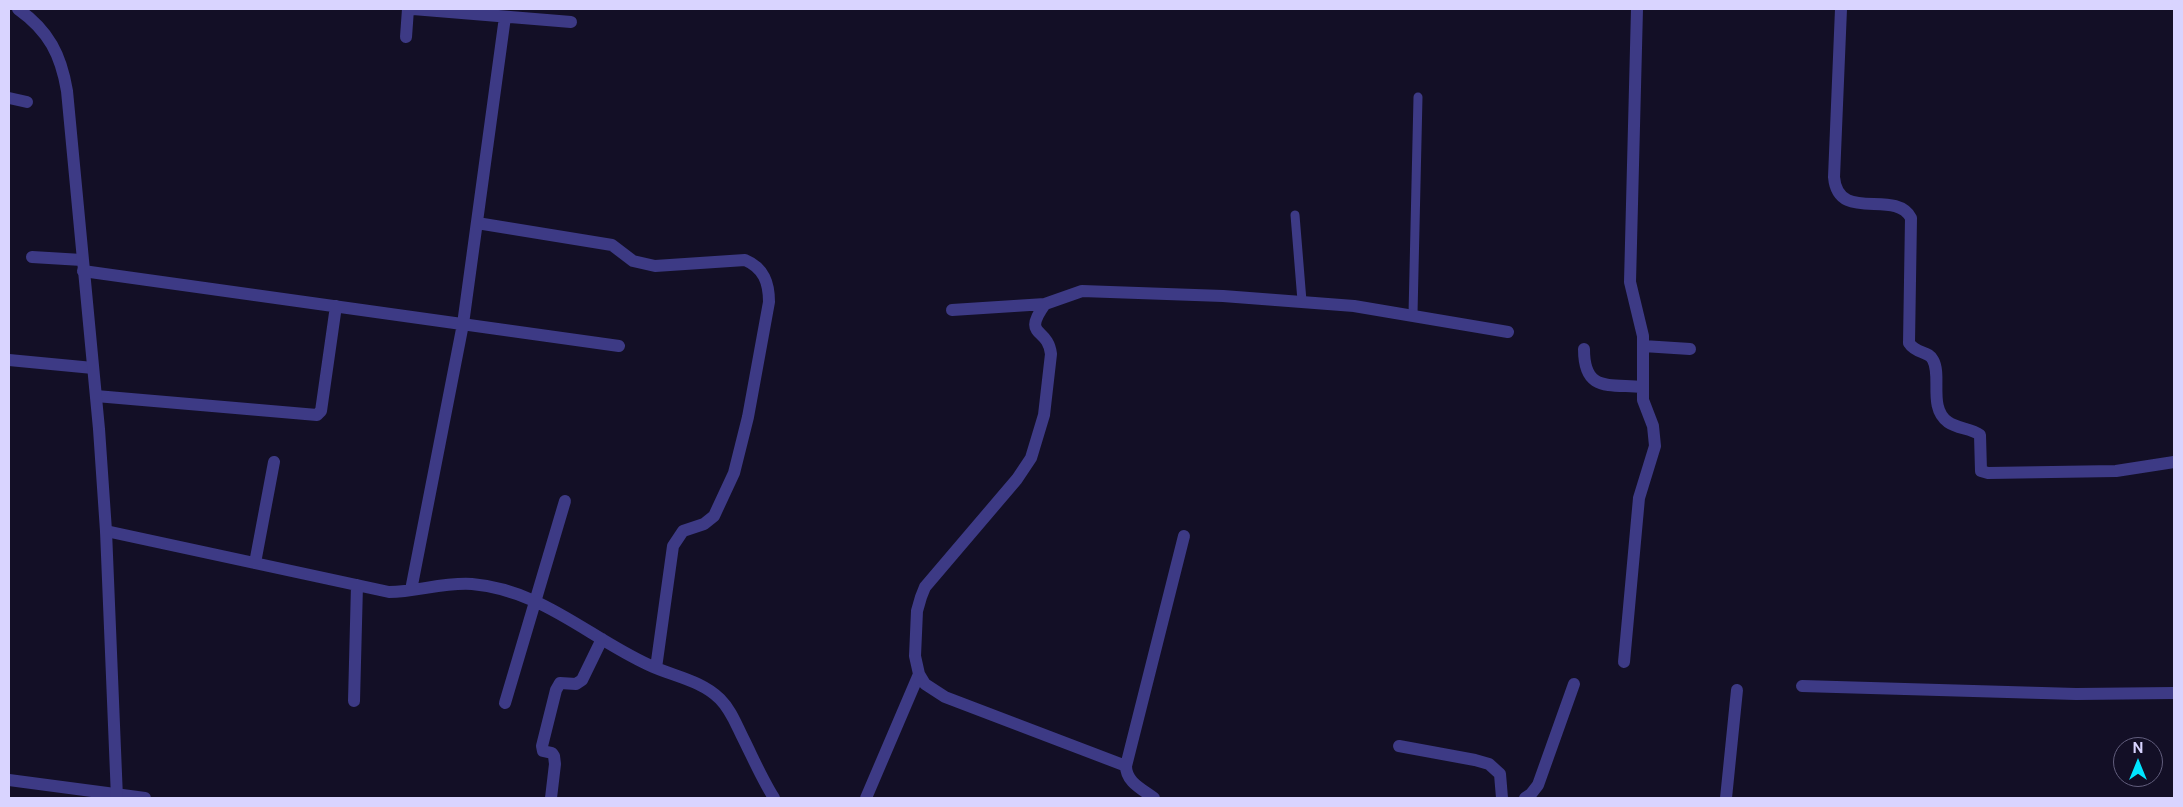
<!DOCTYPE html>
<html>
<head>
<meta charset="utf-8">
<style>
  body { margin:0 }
  #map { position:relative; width:2183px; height:807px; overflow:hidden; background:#130f26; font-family:"Public Sans",sans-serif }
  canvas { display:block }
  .frame { position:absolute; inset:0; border:10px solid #d9d4ff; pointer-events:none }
  .north { position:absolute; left:2113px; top:737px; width:50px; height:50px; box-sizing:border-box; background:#130f26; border:1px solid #625e7d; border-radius:50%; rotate:0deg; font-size:14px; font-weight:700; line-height:20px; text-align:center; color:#d9d4ff }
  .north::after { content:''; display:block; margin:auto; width:18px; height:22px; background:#00e5ff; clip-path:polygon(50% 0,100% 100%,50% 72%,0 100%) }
</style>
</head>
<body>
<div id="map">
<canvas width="2183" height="807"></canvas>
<div class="frame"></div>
<div class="north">N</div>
</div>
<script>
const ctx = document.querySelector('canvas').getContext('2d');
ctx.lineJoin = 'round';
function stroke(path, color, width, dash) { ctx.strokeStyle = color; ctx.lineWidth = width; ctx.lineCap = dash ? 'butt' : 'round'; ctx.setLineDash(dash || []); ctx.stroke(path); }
const service = new Path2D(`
  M1295 215 1302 301
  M1413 314 1418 97`);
const minor = new Path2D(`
  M413 9 571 22
  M1841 9 1834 177C1838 224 1895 188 1911 218L1909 343C1916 354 1929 351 1933 360 1942 376 1928 408 1948 422 1958 429 1971 428 1980 435L1981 471 1988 473 2116 471 2174 462
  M406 37 408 9
  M9 98 27 102
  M477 223 612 245 633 261 655 266 745 260C764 268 769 283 769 302L748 417 734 473 714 516 704 524 683 531 673 546 656 668
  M32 257 82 260
  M83 271 619 346
  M1045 304C1021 338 1048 326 1051 354L1044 415 1031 458 1017 479 925 587 921 597 917 611 915 656 919 674 925 684 945 697 1126 766
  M952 310 1045 304 1082 291 1223 296 1354 306 1508 332
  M1643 346 1690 349
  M1584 349C1584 392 1608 384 1642 387
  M9 360 93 368
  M96 396 317 415 321 411 336 306
  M106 531 389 592C417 592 443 582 472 584 542 590 588 637 649 665 672 676 701 680 720 699 731 710 736 724 743 738 753 758 762 779 774 798
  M255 563 274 462
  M411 590 463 324 505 17
  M1624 662 1639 498 1655 446 1653 426 1643 400V336L1630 282 1637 9
  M1802 686 2076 694 2174 693
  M354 701 357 585
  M505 703 565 501
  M1399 746 1475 760 1489 764 1500 774 1502 798
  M9 780 145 798
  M551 798 555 764 554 756 552 753 543 751 542 746 556 690 560 683 576 684 582 680 602 639
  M866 798 919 674
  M1154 798C1142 789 1126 782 1126 766L1184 536
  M1525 798 1531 794 1538 785 1574 684
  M1726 798 1737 690`);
const tertiary = new Path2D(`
  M18 9C49 31 61 55 67 91L99 429 106 531 117 798`);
stroke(service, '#3d3a85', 9);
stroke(minor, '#3d3a85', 12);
stroke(tertiary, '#3d3a85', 12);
</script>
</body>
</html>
